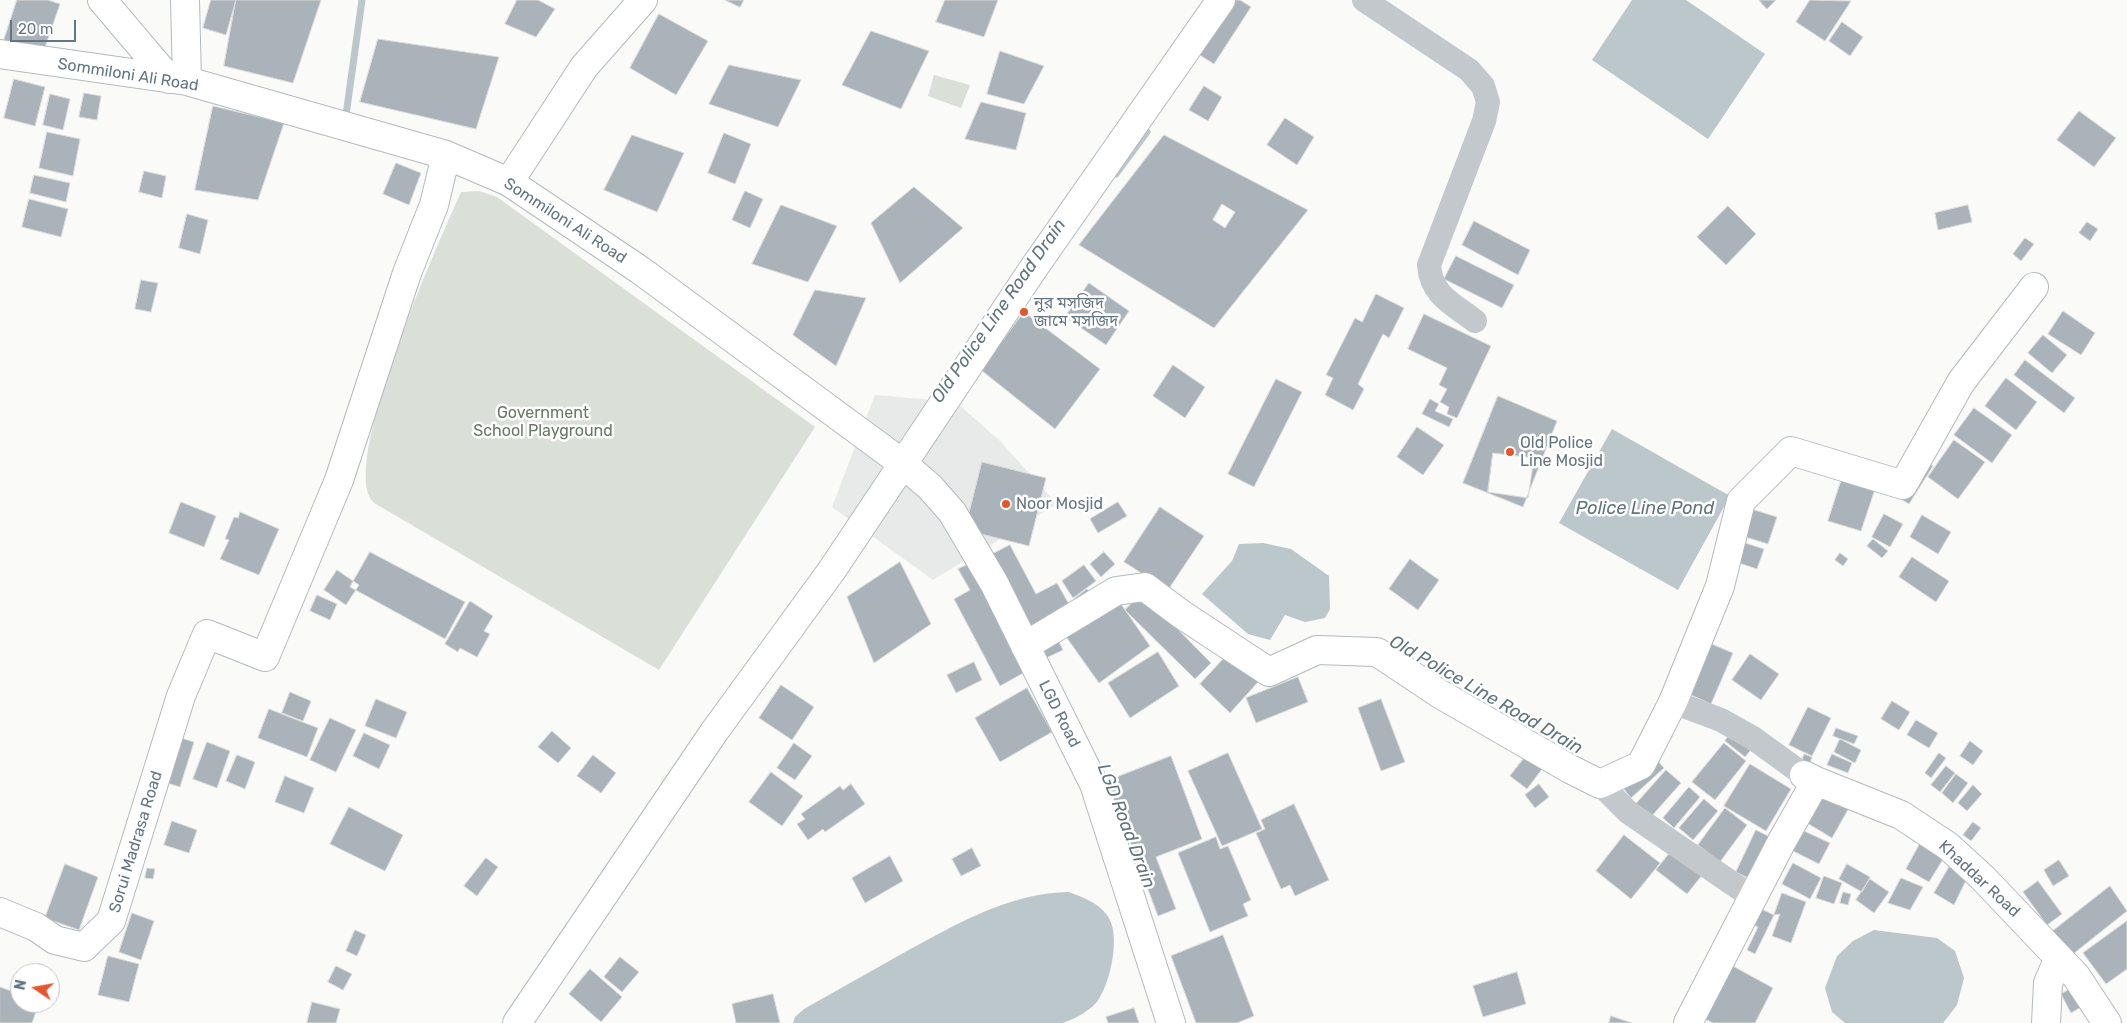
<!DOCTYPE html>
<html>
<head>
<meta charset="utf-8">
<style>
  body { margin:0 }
  #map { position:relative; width:2127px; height:1023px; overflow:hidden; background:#fafaf8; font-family:Rubik,sans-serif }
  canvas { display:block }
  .north { position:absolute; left:10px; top:963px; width:50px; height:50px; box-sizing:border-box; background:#fff; border:1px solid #c1c8cd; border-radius:50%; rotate:282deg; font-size:14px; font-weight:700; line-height:20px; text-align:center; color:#657683 }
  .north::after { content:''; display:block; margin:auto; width:18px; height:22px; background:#e4572e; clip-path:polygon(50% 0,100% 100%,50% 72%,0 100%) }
  .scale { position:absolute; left:10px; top:20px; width:66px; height:22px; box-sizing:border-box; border:2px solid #657683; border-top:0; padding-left:6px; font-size:15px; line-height:18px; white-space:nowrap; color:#657683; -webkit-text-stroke:4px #fff; paint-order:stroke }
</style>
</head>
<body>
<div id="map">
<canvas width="2127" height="1023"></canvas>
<div class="north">N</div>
<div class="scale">20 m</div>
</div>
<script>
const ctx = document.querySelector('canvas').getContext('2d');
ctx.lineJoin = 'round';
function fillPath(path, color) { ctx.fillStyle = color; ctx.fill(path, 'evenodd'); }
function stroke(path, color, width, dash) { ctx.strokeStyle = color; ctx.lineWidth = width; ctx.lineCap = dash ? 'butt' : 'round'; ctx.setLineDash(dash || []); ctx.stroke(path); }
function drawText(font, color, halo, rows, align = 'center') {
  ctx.font = font + ' Rubik,"Noto Sans Bengali",sans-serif'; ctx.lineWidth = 5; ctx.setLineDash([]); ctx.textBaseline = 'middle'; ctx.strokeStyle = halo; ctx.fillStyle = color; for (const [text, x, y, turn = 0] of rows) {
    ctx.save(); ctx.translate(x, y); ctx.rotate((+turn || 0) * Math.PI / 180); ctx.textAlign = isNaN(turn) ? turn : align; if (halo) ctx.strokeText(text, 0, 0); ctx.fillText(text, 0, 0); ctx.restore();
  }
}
const built = new Path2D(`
  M875 395 956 402 1000 441 1057 504 933 580 832 507Z`);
const green = new Path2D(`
  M934 75 970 85 961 108 928 96Z
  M479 191 497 197 815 427 659 670 381 507C377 505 372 502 370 498 345 451 438 243 461 192Z`);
const water = new Path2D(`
  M1632 0H1686L1765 54 1708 139 1592 60Z
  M1612 429 1730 496 1678 590 1559 523Z
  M1263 543 1291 549 1329 576 1330 609 1325 618 1305 622 1285 615 1270 640 1248 634 1202 594 1232 561 1239 544Z
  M1069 892C1084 898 1097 902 1107 915 1122 934 1110 986 1096 1003 1088 1012 1074 1019 1063 1023H793L795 1017 804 1009C835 991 867 974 898 956 951 927 1007 893 1069 892Z
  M1874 930 1937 938 1955 951 1964 978 1957 1005 1943 1023H1845L1832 1012 1825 988 1837 956 1853 941Z`);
const stream = new Path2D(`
  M346 115 362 0
  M1116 174 1147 132`);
const building = new Path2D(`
  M17 0H48L60 4 43 53 4 40Z
  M211 0H236L226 35 203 28Z
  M236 0H321L293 83 224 66Z
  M517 0H538L555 9 536 37 505 24Z
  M725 0H744L740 7Z
  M945 0H998L984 37 936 22Z
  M1233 0H1240L1251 7 1214 64 1198 54Z
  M1759 0H1776L1767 9Z
  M1810 0 1851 1 1825 41 1796 22Z
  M659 14 708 41 676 95 630 68Z
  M1842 22 1863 37 1850 56 1829 41Z
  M871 31 929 51 901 109 842 85Z
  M378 39 499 57 476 129 360 102Z
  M1000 51 1044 66 1024 104 987 94Z
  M729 65 801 80 778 127 709 104Z
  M14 79 45 87 35 126 4 118Z
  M1204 86 1222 97 1208 121 1189 110Z
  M84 93 101 96 97 120 79 117Z
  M50 94 70 99 63 130 43 125Z
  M981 102 1026 113 1016 150 965 139Z
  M213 106 284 123 258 200 195 190Z
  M2079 111 2116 138 2094 167 2057 140Z
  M1285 118 1314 137 1297 165 1267 145Z
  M47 132 80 139 73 176 39 168Z
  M724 133 751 144 735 184 708 173Z
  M632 135 684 153 657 212 604 190Z
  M1164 135 1308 210 1214 328 1079 245Z
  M396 163 421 173 409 205 383 194Z
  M144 171 166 176 162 198 139 192Z
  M34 175 70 183 66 202 30 193Z
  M914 187 963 228 900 283 871 223Z
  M745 191 763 199 750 228 732 220Z
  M29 199 68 209 61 237 22 227Z
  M1222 204 1235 212 1225 228 1213 220Z
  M781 205 837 226 808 282 752 264Z
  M1968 205 1972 222 1938 230 1935 213Z
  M1728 206 1756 234 1726 265 1697 237Z
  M187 214 208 220 200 254 179 248Z
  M1474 221 1530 250 1518 275 1462 245Z
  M2087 222 2098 229 2090 241 2079 233Z
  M2025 238 2034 244 2021 261 2013 254Z
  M1456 256 1514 285 1502 308 1444 279Z
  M141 280 158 283 151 312 135 309Z
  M1089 283 1129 311 1106 345 1065 317Z
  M815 290 866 298 836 366 793 335Z
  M1376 294 1404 308 1389 338 1383 334 1358 384 1364 389 1353 410 1325 395 1333 378 1326 375 1355 318 1362 322Z
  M2063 311 2095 333 2081 355 2048 334Z
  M1024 312 1100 369 1055 429 981 370Z
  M1424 314 1491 346 1457 418 1447 414 1449 407 1440 402 1447 389 1439 385 1447 368 1408 349Z
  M2043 335 2067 355 2052 373 2028 353Z
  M2025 360 2075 398 2064 413 2014 375Z
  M1173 365 1205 387 1185 418 1153 396Z
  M2006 378 2037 402 2016 430 1985 406Z
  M1276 379 1302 392 1254 487 1228 474Z
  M1498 396 1557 421 1523 507 1463 483Z
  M1430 399 1439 404 1435 411 1453 419 1449 427 1422 414Z
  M1974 408 2012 435 1992 463 1954 435Z
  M1417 427 1444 445 1423 475 1397 457Z
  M1954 440 1985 462 1958 499 1928 477Z
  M1493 453 1534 458 1528 498 1488 492Z
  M1922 459 1933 466 1909 504 1899 498Z
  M982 462 1046 478 1029 546 965 530Z
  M1842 478 1875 489 1861 531 1828 521Z
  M181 502 216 516 204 547 169 533Z
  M1118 502 1127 516 1098 533 1090 519Z
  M1160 507 1204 536 1168 590 1124 562Z
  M1748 508 1777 517 1768 544 1739 535Z
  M240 512 279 529 259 575 220 559 229 540 225 539 234 517 238 518Z
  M1884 514 1903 524 1890 547 1872 537Z
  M1922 515 1951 532 1938 554 1910 537Z
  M1873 539 1888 551 1882 558 1867 546Z
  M1742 542 1764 549 1757 569 1736 562Z
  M1010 545 1036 594 1057 583 1070 606 1027 630 987 557Z
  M370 552 465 602 445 639 350 587Z
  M1104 552 1115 564 1101 577 1090 564Z
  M1840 553 1848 559 1843 566 1835 560Z
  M1912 557 1949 581 1936 602 1899 577Z
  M1410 559 1439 580 1418 610 1389 589Z
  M900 562 931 624 874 663 847 597Z
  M969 564 1027 671 1000 686 954 599 970 590 958 569Z
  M1084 565 1096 581 1073 598 1062 581Z
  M337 570 359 585 346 605 324 590Z
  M1087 589 1093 597 1080 605 1075 598Z
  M1142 593 1211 663 1195 679 1125 610Z
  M1114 594 1150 646 1099 683 1062 631Z
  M317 595 337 604 330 620 310 611Z
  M470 601 493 616 484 631 490 634 477 657 460 648 458 652 445 644Z
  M1055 634 1063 650 1044 659 1036 643Z
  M1702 640 1733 653 1711 704 1680 690Z
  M1158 652 1179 686 1130 718 1108 683Z
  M1228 654 1258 682 1230 713 1200 684Z
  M1750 654 1779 674 1761 700 1732 680Z
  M974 662 982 680 956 693 947 675Z
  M1298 677 1308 702 1256 723 1246 698Z
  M781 685 814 707 792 740 759 718Z
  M1027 688 1052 732 1000 762 975 718Z
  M290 692 311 701 303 721 282 713Z
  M376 699 407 712 396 738 365 726Z
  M1381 699 1405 762 1381 771 1358 708Z
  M1892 701 1910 712 1899 730 1881 719Z
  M1808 707 1831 718 1812 756 1789 745Z
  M269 709 318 728 307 757 258 738Z
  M330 718 356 730 336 772 310 760Z
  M1916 720 1938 733 1929 748 1907 735Z
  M1734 728 1755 745 1745 757 1725 741Z
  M1836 728 1858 736 1854 744 1833 736Z
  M552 731 571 748 558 763 538 747Z
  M364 733 390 745 379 769 353 756Z
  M178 737 194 742 180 787 164 782Z
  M1840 739 1861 750 1855 763 1834 752Z
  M1970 741 1983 751 1973 765 1960 756Z
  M207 742 230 751 217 788 193 779Z
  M794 743 812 756 795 780 777 768Z
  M1724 743 1746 761 1715 800 1692 782Z
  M1228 753 1262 829 1222 846 1188 771Z
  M1939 753 1946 758 1931 778 1925 773Z
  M1804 754 1812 757 1810 763 1802 761Z
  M1832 754 1852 763 1848 773 1827 765Z
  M237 755 255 762 245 789 226 781Z
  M593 755 616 773 601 793 577 776Z
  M1171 756 1202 839 1156 857 1176 909 1158 916 1107 781Z
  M1525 757 1542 769 1527 789 1510 776Z
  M1656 759 1664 768 1631 798 1623 788Z
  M1750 764 1791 789 1766 831 1724 806Z
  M1946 766 1955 773 1940 792 1931 785Z
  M1666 770 1681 783 1650 818 1635 805Z
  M771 772 803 796 782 826 749 802Z
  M1956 774 1968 783 1953 803 1942 793Z
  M285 776 314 788 304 813 275 802Z
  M851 784 865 804 825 832 823 829 808 840 797 824 805 819 801 814 840 786 843 790Z
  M1539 784 1549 797 1535 808 1525 795Z
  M1973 785 1982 794 1967 811 1958 803Z
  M1689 787 1700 797 1674 828 1663 818Z
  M1825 792 1850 806 1832 838 1807 823Z
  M1704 799 1718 811 1693 840 1679 828Z
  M1294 804 1329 880 1295 896 1290 885 1281 889 1256 833 1265 829 1261 820Z
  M349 807 403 835 385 871 330 844Z
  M1725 808 1747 825 1720 862 1698 845Z
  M172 821 197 830 189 853 164 845Z
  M1973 822 1981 828 1971 841 1963 835Z
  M1756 830 1778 841 1758 883 1736 872Z
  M1804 831 1830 843 1819 864 1793 851Z
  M1624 835 1660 863 1631 899 1596 871Z
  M1216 837 1220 849 1228 846 1251 900 1243 904 1248 916 1210 932 1178 853Z
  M1922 840 1945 856 1929 882 1906 869Z
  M1676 845 1707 869 1687 894 1656 870Z
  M972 848 981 866 961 876 952 859Z
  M890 856 903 881 865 903 852 878Z
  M486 858 498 867 477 896 464 886Z
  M2059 860 2069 876 2053 886 2044 870Z
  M1952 862 1970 872 1954 905 1934 893Z
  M1793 863 1821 878 1810 899 1782 884Z
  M65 864 98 877 79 930 45 918Z
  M1847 864 1870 877 1862 892 1839 879Z
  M147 868 155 869 153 879 145 878Z
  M1824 876 1842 883 1834 904 1816 898Z
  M1901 878 1923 887 1910 910 1888 903Z
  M1870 879 1889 892 1874 913 1856 900Z
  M2038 881 2062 914 2047 925 2023 892Z
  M2110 886 2127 911 2073 954 2049 934Z
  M1843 892 1851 894 1848 905 1840 903Z
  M1782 893 1806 902 1791 943 1772 936 1780 914 1774 915Z
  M1755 906 1774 915 1755 954 1747 950 1758 927 1747 922Z
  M132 913 154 921 141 960 119 952Z
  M2127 921V969L2106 984 2083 953Z
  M355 930 366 935 357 956 346 951Z
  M1223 935 1254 1016 1237 1023H1196L1171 956Z
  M108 956 139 964 129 1002 98 995Z
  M620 957 639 972 622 992 604 977Z
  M1731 965 1773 988 1755 1023H1713L1703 1018Z
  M336 966 352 974 343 990 328 982Z
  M590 969 622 997 601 1022 569 994Z
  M1517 972 1526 1004 1483 1017 1473 986Z
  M2078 985 2088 1003 2071 1013 2061 994Z
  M0 987 20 994V1003H39L32 1023H0Z
  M773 994 780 1023H736L732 1004Z
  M312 1002 340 1009 336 1023H307Z
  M1134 1008 1139 1023H1108L1106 1017Z
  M1611 1016 1632 1023H1609Z`);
const street = new Path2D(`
  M1364 0 1469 70 1483 86 1488 102 1484 121 1429 265C1431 295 1453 304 1475 321
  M1673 702 1721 720 1753 738 1804 775
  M1600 784 1628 812 1752 897`);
const secondary = new Path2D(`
  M102 0 169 79
  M185 0 187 81
  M0 54 187 81 446 155 509 182 640 270 902 463 930 487 952 512 994 583 1094 784 1171 1023
  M509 182 584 67 643 0
  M1025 646 1116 591 1145 587 1181 614 1269 672 1317 650 1377 652 1440 694 1570 769 1600 784 1641 765 1673 702 1720 586 1741 501 1791 451 1903 485 1961 382 2034 287
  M1816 781 1901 815 1948 846 1983 878 2076 976 2107 1023
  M0 912 36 927 55 940 84 947 111 921 181 696 207 634 265 657 339 480 407 273 434 205 446 155
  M517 1023 714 732 832 570 1033 269 1221 0
  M1688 1023 1782 841 1816 781 1804 775
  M2046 1023 2048 983 2059 958`);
const markers = [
  [1024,312,5,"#e4572e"],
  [1510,452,5,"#e4572e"],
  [1006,504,5,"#e4572e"]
];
const streetNames = [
  ["Sommiloni Ali Road",128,75,9],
  ["Sommiloni Ali Road",565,221,33],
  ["LGD Road",1059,714,63],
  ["Sorui Madrasa Road",136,842,-73],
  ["Khaddar Road",1979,879,43]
];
const poiNames = [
  ["নুর মসজিদ",1034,303],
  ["জামে মসজিদ",1034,321],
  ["Old Police",1520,443],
  ["Line Mosjid",1520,461],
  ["Noor Mosjid",1016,504]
];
const parkNames = [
  ["Government",543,413],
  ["School Playground",543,431]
];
const waterNames = [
  ["Old Police Line Road Drain",999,311,-55],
  ["Police Line Pond",1645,509],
  ["Old Police Line Road Drain",1486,695,30],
  ["LGD Road Drain",1126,826,69]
];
fillPath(built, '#e8e9e9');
fillPath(green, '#dadfd7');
fillPath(water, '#bbc7cb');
stroke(stream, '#bbc7cb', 7);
fillPath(building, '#aab3b9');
stroke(building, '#dcdcda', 1);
stroke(secondary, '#b3babf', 30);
stroke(street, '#c3c8cc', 24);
stroke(secondary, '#fff', 28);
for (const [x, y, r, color] of markers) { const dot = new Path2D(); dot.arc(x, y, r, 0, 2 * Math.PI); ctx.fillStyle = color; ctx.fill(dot); stroke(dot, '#fff', 2); }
drawText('16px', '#657683', '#fff', streetNames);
drawText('16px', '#657683', '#fff', poiNames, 'left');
drawText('16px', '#687a64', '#fff', parkNames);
drawText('italic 18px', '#60757c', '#fff', waterNames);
</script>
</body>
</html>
